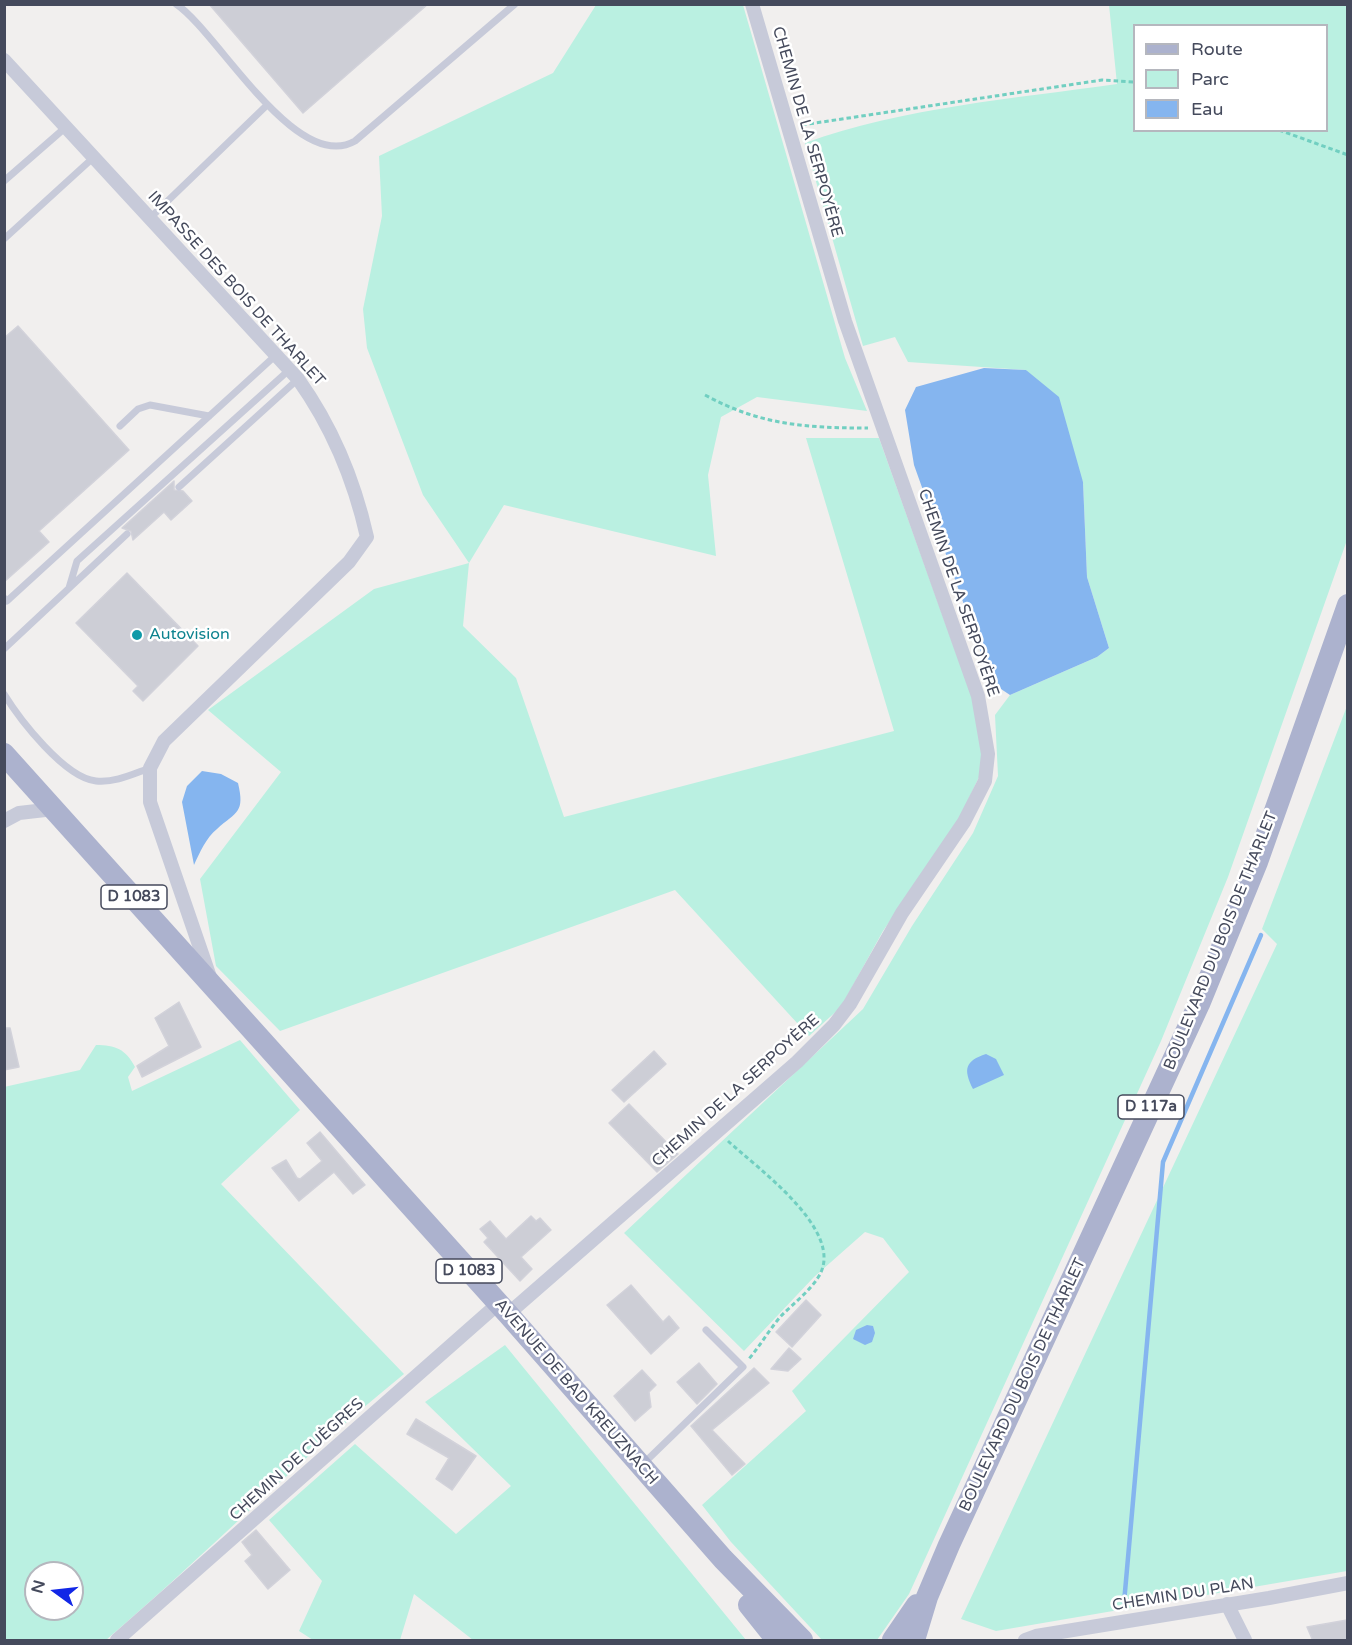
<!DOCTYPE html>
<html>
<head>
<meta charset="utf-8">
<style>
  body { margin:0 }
  #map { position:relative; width:1352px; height:1645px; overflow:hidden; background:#f1efee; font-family:"Varela Round",sans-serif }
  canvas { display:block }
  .frame { position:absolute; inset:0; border:6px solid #454a5c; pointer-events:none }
  .legend { position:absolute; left:1133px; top:24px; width:195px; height:108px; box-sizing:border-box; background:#fff; border:2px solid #b5b7be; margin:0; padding:8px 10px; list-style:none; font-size:18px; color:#454a5c }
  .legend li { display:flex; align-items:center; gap:12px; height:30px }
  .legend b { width:30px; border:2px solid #b5b7be }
  .north { position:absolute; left:24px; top:1561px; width:60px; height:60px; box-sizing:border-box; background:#fff; border:2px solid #b5b7be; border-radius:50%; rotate:285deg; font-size:16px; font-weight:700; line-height:24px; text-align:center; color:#454a5c }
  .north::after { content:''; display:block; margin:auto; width:21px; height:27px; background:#1227e6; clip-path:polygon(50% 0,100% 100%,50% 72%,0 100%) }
</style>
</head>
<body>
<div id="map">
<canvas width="1352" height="1645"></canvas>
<div class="frame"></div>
<ul class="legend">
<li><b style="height:8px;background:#acb2ce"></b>Route</li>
<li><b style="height:16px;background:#baf0e1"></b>Parc</li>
<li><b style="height:16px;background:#85b5ef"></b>Eau</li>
</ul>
<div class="north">N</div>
</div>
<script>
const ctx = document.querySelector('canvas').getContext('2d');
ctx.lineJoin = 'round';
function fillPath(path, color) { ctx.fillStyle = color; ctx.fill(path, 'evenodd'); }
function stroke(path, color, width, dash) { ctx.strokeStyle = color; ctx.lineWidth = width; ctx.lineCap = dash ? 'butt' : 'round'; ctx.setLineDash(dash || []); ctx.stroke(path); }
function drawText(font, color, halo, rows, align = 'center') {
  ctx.font = font + ' "Varela Round",sans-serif'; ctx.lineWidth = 5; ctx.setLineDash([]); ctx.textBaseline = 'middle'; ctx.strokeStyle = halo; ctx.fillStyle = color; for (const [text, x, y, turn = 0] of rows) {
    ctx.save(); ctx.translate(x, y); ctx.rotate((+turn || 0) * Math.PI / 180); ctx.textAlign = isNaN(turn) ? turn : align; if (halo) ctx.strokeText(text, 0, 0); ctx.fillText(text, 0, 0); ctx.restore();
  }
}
const green = new Path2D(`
  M596 5H743L845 358 867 411 757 397 721 417 708 475 716 556 504 505 469 563 463 626 516 678 564 817 894 731 806 438H879L975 706 982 753 980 775 956 825 883 931 841 1007 809 1036 675 890 280 1031 216 966 200 879 281 772 208 710 374 589 469 563 423 495 367 348 363 309 382 216 379 156 553 73Z
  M1109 5H1347V540L1228 877 1161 1041 909 1594 877 1640H822L731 1542 702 1505 806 1411 792 1391 909 1272 883 1238 865 1232 814 1277 744 1351 624 1233 863 1009 912 926 973 833 998 776 995 715 1010 695 1097 657 1109 648 1087 577 1083 482 1026 370 908 362 895 337 863 346 805 143C904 107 1013 99 1117 84ZM1134 26H1326V130H1134Z
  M1347 706V1571L996 1631 961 1619 1277 944 1262 929Z
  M240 1040 300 1110 221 1184 404 1374C300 1458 207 1554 106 1640H5L4 1087 80 1070 96 1045C115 1045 126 1049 135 1067L128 1077 132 1091ZM36 1573H72V1609H36Z
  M505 1345 746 1640H473L414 1594 400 1640H313L299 1631 322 1581 269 1520 355 1444 456 1534 511 1486 425 1402Z`);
const water = new Path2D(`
  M984 368 1026 370 1059 397 1083 482 1087 577 1109 648 1097 657 1010 695 992 683 914 465 905 410 916 387Z
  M202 771 221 774 238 783C245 813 237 811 217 829 206 838 200 852 194 865L182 802 187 786Z
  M986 1054 996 1059 1004 1075 973 1089C963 1069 965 1061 986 1054Z
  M867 1325 873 1326 875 1333 872 1342 865 1345 853 1339 856 1330Z`);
const stream = new Path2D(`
  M1124 1603 1163 1162 1261 935`);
const building = new Path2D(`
  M209 4H428L303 113Z
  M18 326 129 450 39 531 49 542 4 582V338Z
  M174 481V490L183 491 192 501 171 520 164 512 133 540 131 531 122 528Z
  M127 573 198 646 143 701 133 691 138 686 76 623Z
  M179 1002 201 1047 142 1077 137 1066 169 1046 155 1018Z
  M4 1028H10L19 1067 4 1070Z
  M654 1051 666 1064 624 1102 612 1090Z
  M629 1104 678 1154 657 1172 609 1123Z
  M320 1132 365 1185 353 1194 334 1172 299 1201 272 1168 286 1160 297 1178 300 1179 322 1161 307 1143Z
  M531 1216 536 1221 540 1218 551 1230 521 1257 532 1269 520 1281 484 1242 488 1238 480 1229 490 1221 506 1239Z
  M631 1285 663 1322 669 1316 679 1328 651 1354 607 1305Z
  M806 1300 821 1315 792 1347 776 1332Z
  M789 1348 801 1359 788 1371 771 1369Z
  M699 1363 717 1384 697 1404 677 1382Z
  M754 1368 769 1383 712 1430 745 1464 732 1475 691 1426Z
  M642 1370 656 1385 649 1392 651 1407 635 1421 614 1396Z
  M416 1419 476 1456 452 1490 436 1479 449 1458 407 1434Z
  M256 1530 290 1570 268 1589 245 1561 252 1555 242 1542Z
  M1347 1620V1641H1313L1307 1627Z`);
const path = new Path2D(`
  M802 125 1102 80 1134 82
  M1279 130 1348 155
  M705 395C760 425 806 428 868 428
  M728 1141C757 1168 846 1231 819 1276 810 1291 793 1304 781 1316 769 1330 760 1346 748 1360`);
const service = new Path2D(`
  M176 4C217 31 296 175 355 141L515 4
  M4 181 66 127
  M150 218 266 106
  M4 239 94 157
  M120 426 138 409 150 405 209 416
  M179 487 298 379
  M69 588 77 561 289 370
  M4 598 7 601 276 355
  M4 649 127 534
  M4 694C20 720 65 778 96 781 115 783 133 774 150 768
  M643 1464 743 1367 706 1330`);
const minor = new Path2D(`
  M4 60 298 379C333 428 354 479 367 537L349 562 164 741 150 768V802L210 977
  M4 821 19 813 54 809
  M508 1314 797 1062 834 1025 850 1004 902 913 964 822 985 781 988 754 978 696 845 321 752 4
  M1227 1604 1245 1640
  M117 1640 499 1303
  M1025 1640 1036 1636 1269 1598 1348 1583`);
const primary = new Path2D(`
  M4 754 508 1314 723 1559 802 1640
  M749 1605 777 1640
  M893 1640 917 1605
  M914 1640 927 1597 949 1545 1199 1004 1257 862 1348 605`);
const markers = [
  [137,635,6,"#0f9aa8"]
];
const shields = [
  [134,897,66],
  [1151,1107,66],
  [469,1271,66]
];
const shieldNames = [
  ["D 1083",134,897],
  ["D 117a",1151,1107],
  ["D 1083",469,1271]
];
const streetNames = [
  ["CHEMIN DE LA SERPOYÈRE",807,132,74],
  ["IMPASSE DES BOIS DE THARLET",236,289,48],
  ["CHEMIN DE LA SERPOYÈRE",958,593,71],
  ["BOULEVARD DU BOIS DE THARLET",1221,941,-68],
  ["CHEMIN DE LA SERPOYÈRE",736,1091,-42],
  ["BOULEVARD DU BOIS DE THARLET",1023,1385,-65],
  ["AVENUE DE BAD KREUZNACH",576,1392,49],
  ["CHEMIN DE CUÈGRES",297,1460,-42],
  ["CHEMIN DU PLAN",1183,1595,-9]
];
const cultureNames = [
  ["Autovision",149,635]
];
fillPath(green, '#baf0e1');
fillPath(water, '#85b5ef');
stroke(stream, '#85b5ef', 4.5);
fillPath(building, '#cdced6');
stroke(building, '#d2d2da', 1.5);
stroke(path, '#71cfc1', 3, [4.5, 3]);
stroke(service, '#c7cad9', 7);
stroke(minor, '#c7cad9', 14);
stroke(primary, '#acb2ce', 22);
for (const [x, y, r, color] of markers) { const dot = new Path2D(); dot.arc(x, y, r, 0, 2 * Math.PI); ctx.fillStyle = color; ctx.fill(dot); stroke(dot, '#fff', 2); }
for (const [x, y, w] of shields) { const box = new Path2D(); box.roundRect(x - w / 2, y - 12, w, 24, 4.5); ctx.fillStyle = '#fff'; ctx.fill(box); stroke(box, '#454a5c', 1.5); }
drawText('bold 15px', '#454a5c', null, shieldNames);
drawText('16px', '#454a5c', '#fff', streetNames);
drawText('16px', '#0d838f', '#fff', cultureNames, 'left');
</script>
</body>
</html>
